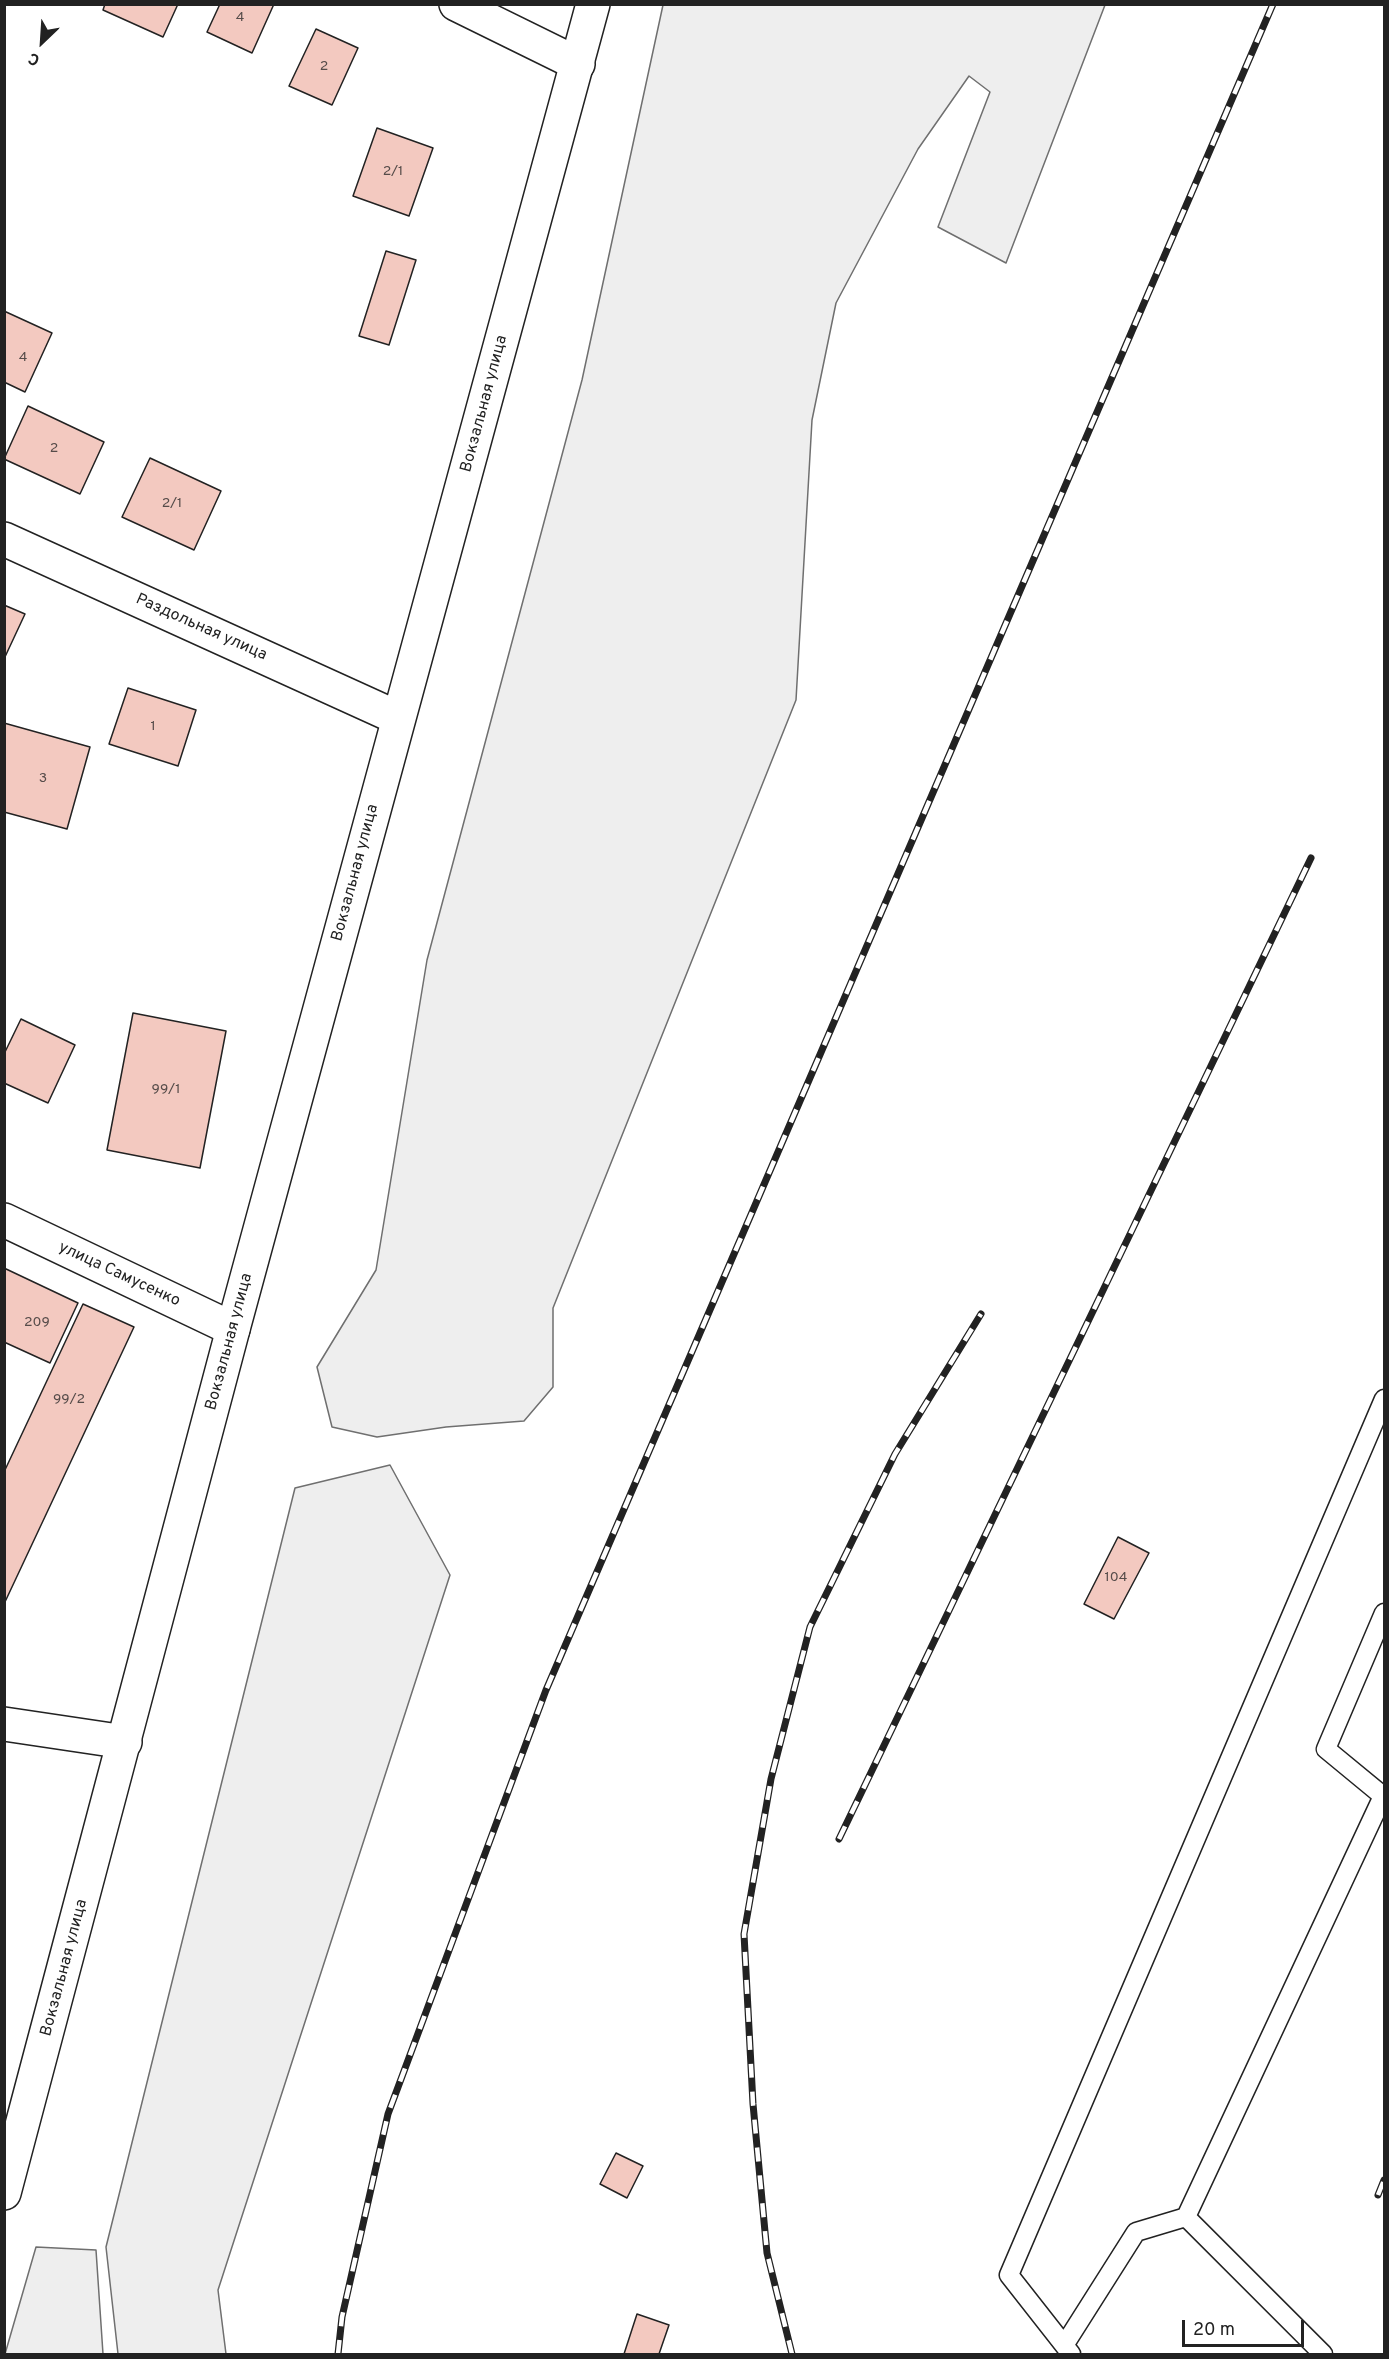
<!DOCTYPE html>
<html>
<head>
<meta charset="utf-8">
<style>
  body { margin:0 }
  #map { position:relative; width:1389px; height:2359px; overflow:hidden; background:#fff; font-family:Overpass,sans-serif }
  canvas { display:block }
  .frame { position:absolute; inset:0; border:6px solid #222; pointer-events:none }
  .north { position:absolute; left:12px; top:12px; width:60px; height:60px; -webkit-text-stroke:4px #fff; paint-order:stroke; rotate:205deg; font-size:16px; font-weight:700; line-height:24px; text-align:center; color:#222 }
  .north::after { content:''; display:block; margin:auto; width:21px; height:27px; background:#222; clip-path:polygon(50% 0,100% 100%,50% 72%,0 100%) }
  .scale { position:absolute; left:1182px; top:2320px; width:122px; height:27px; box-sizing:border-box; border:3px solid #222; border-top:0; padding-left:8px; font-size:18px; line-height:21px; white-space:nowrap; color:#222; -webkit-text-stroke:4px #fff; paint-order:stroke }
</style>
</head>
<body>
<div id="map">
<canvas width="1389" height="2359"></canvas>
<div class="frame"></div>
<div class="north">С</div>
<div class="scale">20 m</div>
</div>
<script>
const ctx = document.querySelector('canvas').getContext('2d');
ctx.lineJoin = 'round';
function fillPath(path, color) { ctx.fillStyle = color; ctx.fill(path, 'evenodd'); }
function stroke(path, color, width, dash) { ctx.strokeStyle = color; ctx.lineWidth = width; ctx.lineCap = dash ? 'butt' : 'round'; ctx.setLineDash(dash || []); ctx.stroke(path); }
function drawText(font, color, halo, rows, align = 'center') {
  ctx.font = font + ' Overpass,sans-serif'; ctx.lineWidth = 4.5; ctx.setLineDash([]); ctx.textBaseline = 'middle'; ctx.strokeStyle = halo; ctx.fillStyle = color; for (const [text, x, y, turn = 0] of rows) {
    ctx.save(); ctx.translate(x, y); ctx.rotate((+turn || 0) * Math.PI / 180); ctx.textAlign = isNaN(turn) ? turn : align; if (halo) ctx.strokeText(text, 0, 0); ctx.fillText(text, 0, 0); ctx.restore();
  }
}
const green = new Path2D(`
  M663 5H1105L1006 263 938 227 990 92 969 76 918 149 836 303 812 420 796 700 553 1308V1387L524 1421 446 1427 377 1437 332 1427 317 1367 376 1270 427 960 582 380Z
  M390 1465 450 1575 218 2290 226 2354H118L106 2247 295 1488Z
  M36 2247 96 2250 103 2354H5Z`);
const building = new Path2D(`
  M105 4H178L163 37 103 10Z
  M220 4H274L252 53 207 32Z
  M316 29 358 48 332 105 289 86Z
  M377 128 433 148 409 216 353 196Z
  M386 251 416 260 389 345 359 336Z
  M4 311 52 333 25 392 4 382Z
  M28 406 104 442 80 494 4 459Z
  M150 458 221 491 194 550 122 517Z
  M4 605 25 614 4 659Z
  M128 688 196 710 178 766 109 744Z
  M4 723 90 747 67 829 4 812Z
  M133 1013 226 1031 200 1168 107 1150Z
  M21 1019 75 1045 48 1103 4 1083V1054Z
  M4 1268 78 1303 50 1363 4 1342Z
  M83 1304 134 1327 4 1604V1472Z
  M1118 1537 1149 1553 1114 1619 1084 1604Z
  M616 2153 643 2166 627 2198 600 2184Z
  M637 2314 669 2325 659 2354H624Z`);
const service = new Path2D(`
  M1186 2217 1323 2354
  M1065 2344 1136 2232 1186 2217 1383 1796 1326 1749 1384 1613
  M1071 2354 1009 2275 1384 1399`);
const minor = new Path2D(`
  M456 4 578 64
  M4 539 398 718
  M4 1220 233 1329
  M4 1724 125 1742`);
const secondary = new Path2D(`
  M4 2193 233 1329 593 4`);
const rail = new Path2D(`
  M839 1839 1311 858
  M1378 2195 1384 2180
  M338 2354 342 2317 388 2114 546 1690 1273 4
  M792 2354 767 2253 753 2104 744 1934 771 1779 810 1627 895 1454 981 1314`);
const numberNames = [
  ["4",240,18],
  ["2",324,67],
  ["2/1",393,172],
  ["4",23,358],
  ["2",54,449],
  ["2/1",172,504],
  ["1",153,727],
  ["3",43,779],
  ["99/1",166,1090],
  ["209",37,1323],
  ["99/2",69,1400],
  ["104",1116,1578]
];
const streetNames = [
  ["Вокзальная улица",485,404,-75],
  ["Раздольная улица",201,628,24],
  ["Вокзальная улица",356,873,-75],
  ["улица Самусенко",119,1275,25],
  ["Вокзальная улица",230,1342,-75],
  ["Вокзальная улица",65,1968,-75]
];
fillPath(green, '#eee');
stroke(green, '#6f6f6f', 1.5);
fillPath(building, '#f3c9c0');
stroke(building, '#222', 1.5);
stroke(service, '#222', 21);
stroke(minor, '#222', 36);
stroke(secondary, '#222', 36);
stroke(service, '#fff', 18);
stroke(minor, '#fff', 33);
stroke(secondary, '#fff', 33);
stroke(rail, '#222', 7);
stroke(rail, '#fff', 4.5, [14]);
drawText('14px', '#564c4a', null, numberNames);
drawText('16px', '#222', '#fff', streetNames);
</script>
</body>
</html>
